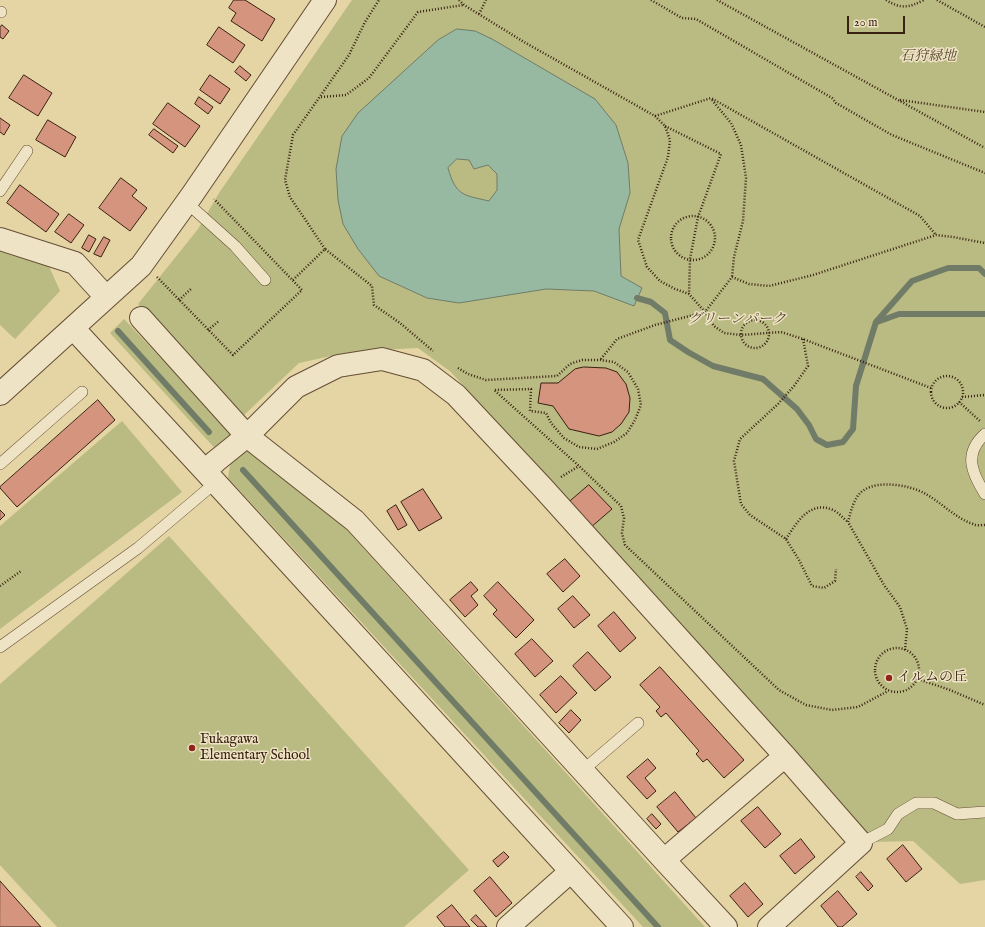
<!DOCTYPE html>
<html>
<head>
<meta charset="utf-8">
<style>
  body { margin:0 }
  #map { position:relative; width:985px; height:927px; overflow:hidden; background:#e5d4a4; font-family:"IM FELL English",serif }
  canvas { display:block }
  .scale { position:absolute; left:847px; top:16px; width:58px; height:18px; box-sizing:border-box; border:2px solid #392112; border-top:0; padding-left:5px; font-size:12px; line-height:14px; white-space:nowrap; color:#392112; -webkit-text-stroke:3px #eee3c4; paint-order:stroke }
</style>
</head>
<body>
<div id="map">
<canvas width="985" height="927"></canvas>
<div class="scale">20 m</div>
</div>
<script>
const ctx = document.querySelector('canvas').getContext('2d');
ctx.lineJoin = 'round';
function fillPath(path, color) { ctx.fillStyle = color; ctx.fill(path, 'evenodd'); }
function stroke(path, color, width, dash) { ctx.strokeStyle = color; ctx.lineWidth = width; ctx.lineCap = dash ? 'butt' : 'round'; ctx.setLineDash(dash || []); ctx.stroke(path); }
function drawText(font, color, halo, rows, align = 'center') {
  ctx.font = font + ' "IM FELL English","Noto Serif JP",serif'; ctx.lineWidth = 3; ctx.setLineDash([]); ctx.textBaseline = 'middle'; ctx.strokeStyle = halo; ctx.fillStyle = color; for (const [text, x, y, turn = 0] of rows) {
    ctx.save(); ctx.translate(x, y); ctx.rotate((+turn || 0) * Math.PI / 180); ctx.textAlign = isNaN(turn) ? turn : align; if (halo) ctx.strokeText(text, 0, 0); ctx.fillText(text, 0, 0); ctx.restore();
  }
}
const green = new Path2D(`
  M352 0H985V880L960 884 913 841 872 842 785 747 451 372 418 348 380 350 340 354 299 363 241 418 138 304 198 229 219 193Z
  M0 248 48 264 60 291 15 339 0 325Z
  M124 319 250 453 338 520 705 927H643L228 478 230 465 110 333Z
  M122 421 182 492 0 629V526Z
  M169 536 469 870 404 927H57L0 865V684Z`);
const water = new Path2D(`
  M457 29 475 31 492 39 595 99 616 125 628 163 630 193 619 229 621 276 642 288 634 306 594 291 546 289 459 303 427 298 379 276 358 249 343 224 338 200 336 169 342 136 358 113 438 40ZM457 159 469 160 474 169 488 165 497 174V190L489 201C463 195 456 196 448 168Z`);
const stream = new Path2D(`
  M637 298 651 302 665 313 670 340 688 352 713 366 763 379 797 409 809 425 816 439 827 445 843 442 853 429 856 386 876 322 912 281 948 268H979L985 274
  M877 322 899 314H985
  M118 331 209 432
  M243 470 658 927`);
const building = new Path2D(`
  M234 0H245L275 19 262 41 231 21 236 13 229 8Z
  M2 25 9 31 3 39 0 37V28Z
  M219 27 245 45 233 63 207 45Z
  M240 66 251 75 246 81 235 72Z
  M24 75 52 93 38 116 9 98Z
  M210 75 230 89 220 104 200 90Z
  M199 97 213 107 208 114 195 104Z
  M168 103 200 126 185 147 153 124Z
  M0 118 10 125 4 135 0 132Z
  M48 120 76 137 65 157 36 140Z
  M154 129 178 146 173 153 149 135Z
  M121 178 137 190 132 196 147 208 130 231 99 208Z
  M20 185 59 214 46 232 7 203Z
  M69 214 84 225 71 243 55 232Z
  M89 235 96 239 89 252 82 248Z
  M104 237 110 240 101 257 94 254Z
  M584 367 606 368 617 372 626 384 630 398 629 412 621 424 612 432 599 436 569 429 553 406 538 403 541 383H558L575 369Z
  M98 400 115 420 17 507 0 488V487Z
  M589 485 612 509 590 528 567 504Z
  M423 489 442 518 419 531 401 502Z
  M396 505 407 525 398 530 387 511Z
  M0 510 5 515 0 520Z
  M565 559 580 576 563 592 547 574Z
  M471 582 478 590 471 596 478 605 465 617 450 600Z
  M498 582 534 620 516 638 493 614 497 610 484 596Z
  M573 596 590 615 574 628 558 609Z
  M614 612 636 638 620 652 598 626Z
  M532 639 553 661 535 677 515 654Z
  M588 652 611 677 595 691 573 666Z
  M660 667 744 760 724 778 707 759 703 762 696 754 699 751 666 713 661 717 656 711 660 707 640 685Z
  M561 676 577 693 556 713 540 695Z
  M571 710 581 720 569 733 559 723Z
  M648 759 656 768 645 778 656 791 647 799 627 777Z
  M675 792 696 818 678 832 657 807Z
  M758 807 781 834 765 848 741 821Z
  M652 814 661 824 656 829 647 819Z
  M801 839 815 857 795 874 780 856Z
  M903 845 922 869 906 882 887 859Z
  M504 852 509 857 498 867 493 861Z
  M861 872 873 886 868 891 856 877Z
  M490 877 512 903 496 917 474 891Z
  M0 881 41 927H0Z
  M745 883 763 904 748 917 730 896Z
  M838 891 857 914 842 927H838L821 906Z
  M452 905 470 927H445L437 917Z
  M476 915 487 927H478L471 920Z`);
const path = new Path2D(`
  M459 0 464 5 524 42 655 116 665 126 670 140 668 157 638 240 647 267 660 281 675 289 689 294 705 312 732 277 749 284 769 286 813 275 936 235 953 237 985 243
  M651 0 682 18 696 19 832 98 836 103 892 135 985 173
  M717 0 985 148
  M886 0C901 9 908 8 924 0
  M937 0 985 27
  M479 14 486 0
  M321 97 346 95 369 78 418 12 463 5
  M712 100 731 123 741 145 746 178 743 221 734 257 732 277
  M900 100 985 112
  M655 116 711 98 920 216 936 235
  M665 126 721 154 698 217 690 259 689 294
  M671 238a22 22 0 1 1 44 0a22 22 0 1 1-44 0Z
  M325 249 290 197 285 180 293 135 349 55 365 22 379 0
  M157 277 233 355 302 290 214 199
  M293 280 325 249 372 286 374 305 400 323 433 351
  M179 300 191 289
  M741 334a14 14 0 1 1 28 0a14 14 0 1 1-28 0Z
  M208 330 219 321
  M803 339 808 366 794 386 778 404 740 439 734 461 741 504 750 515 786 539 799 560 812 586 824 588 835 581 836 569
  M601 359 617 339 655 325 705 312 714 326 724 333 741 335 781 332 803 339 931 388
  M458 368 468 374 486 380 557 376 570 364 582 360H600L614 362 628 372 638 389 641 405 635 420 627 433 614 442 597 449 579 447 564 438 551 423 546 413 530 411 531 389 494 390 579 466 621 506 624 518 622 533 625 545 779 690 806 705 832 710 858 707 888 691
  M931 392a16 16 0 1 1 32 0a16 16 0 1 1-32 0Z
  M962 397 985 395
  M959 402 980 421
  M561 477 579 466
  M786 539C797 522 810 500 833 510 838 512 843 518 848 522
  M0 586 21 571
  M875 670a22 22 0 1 1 44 0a22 22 0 1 1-44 0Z
  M905 650 907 629 900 607 884 585 848 522C851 511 854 496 864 490 879 480 909 485 924 493 941 502 955 518 973 524 976 526 981 525 985 525
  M918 679 950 690 985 705`);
const service = new Path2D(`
  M0 12H1
  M0 191 27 151
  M186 202 235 246 265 280
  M985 434C963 454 972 473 985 494
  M0 464 82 392
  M0 647 138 548 215 483
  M582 771 638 723
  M861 843 888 829 898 814 916 803H934L957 814 985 812`);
const minor = new Path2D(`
  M0 239 75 263 106 297
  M141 318 247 436 355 521 664 860 726 927
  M73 328 205 471 622 927
  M0 394 141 266 192 195 325 0
  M205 471 216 461 247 436 296 387 338 366 382 359 423 370 456 395 543 488 785 756 861 843 769 927
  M664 860 785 756
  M508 927 570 872`);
const markers = [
  [889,678,4,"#8f2418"],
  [192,748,4,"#8f2418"]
];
const parkNames = [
  ["石狩緑地",928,57],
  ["グリーンパーク",737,320]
];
const poiNames = [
  ["イルムの丘",897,678],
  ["Fukagawa",200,740],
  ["Elementary School",200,756]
];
fillPath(green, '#babb82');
fillPath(water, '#97b9a1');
stroke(water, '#717c68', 1);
stroke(stream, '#717c68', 6);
fillPath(building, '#d4947e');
stroke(building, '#392112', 1);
stroke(service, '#644e36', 12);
stroke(minor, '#644e36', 24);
stroke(path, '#392112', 2.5, [1, 2]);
stroke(service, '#eee3c4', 11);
stroke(minor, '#eee3c4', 22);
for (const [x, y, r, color] of markers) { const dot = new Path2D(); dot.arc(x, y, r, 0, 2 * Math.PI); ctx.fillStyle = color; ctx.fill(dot); stroke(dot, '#eee3c4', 1.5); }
drawText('italic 14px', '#59482e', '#eee3c4', parkNames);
drawText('14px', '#392112', '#eee3c4', poiNames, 'left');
</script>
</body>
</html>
